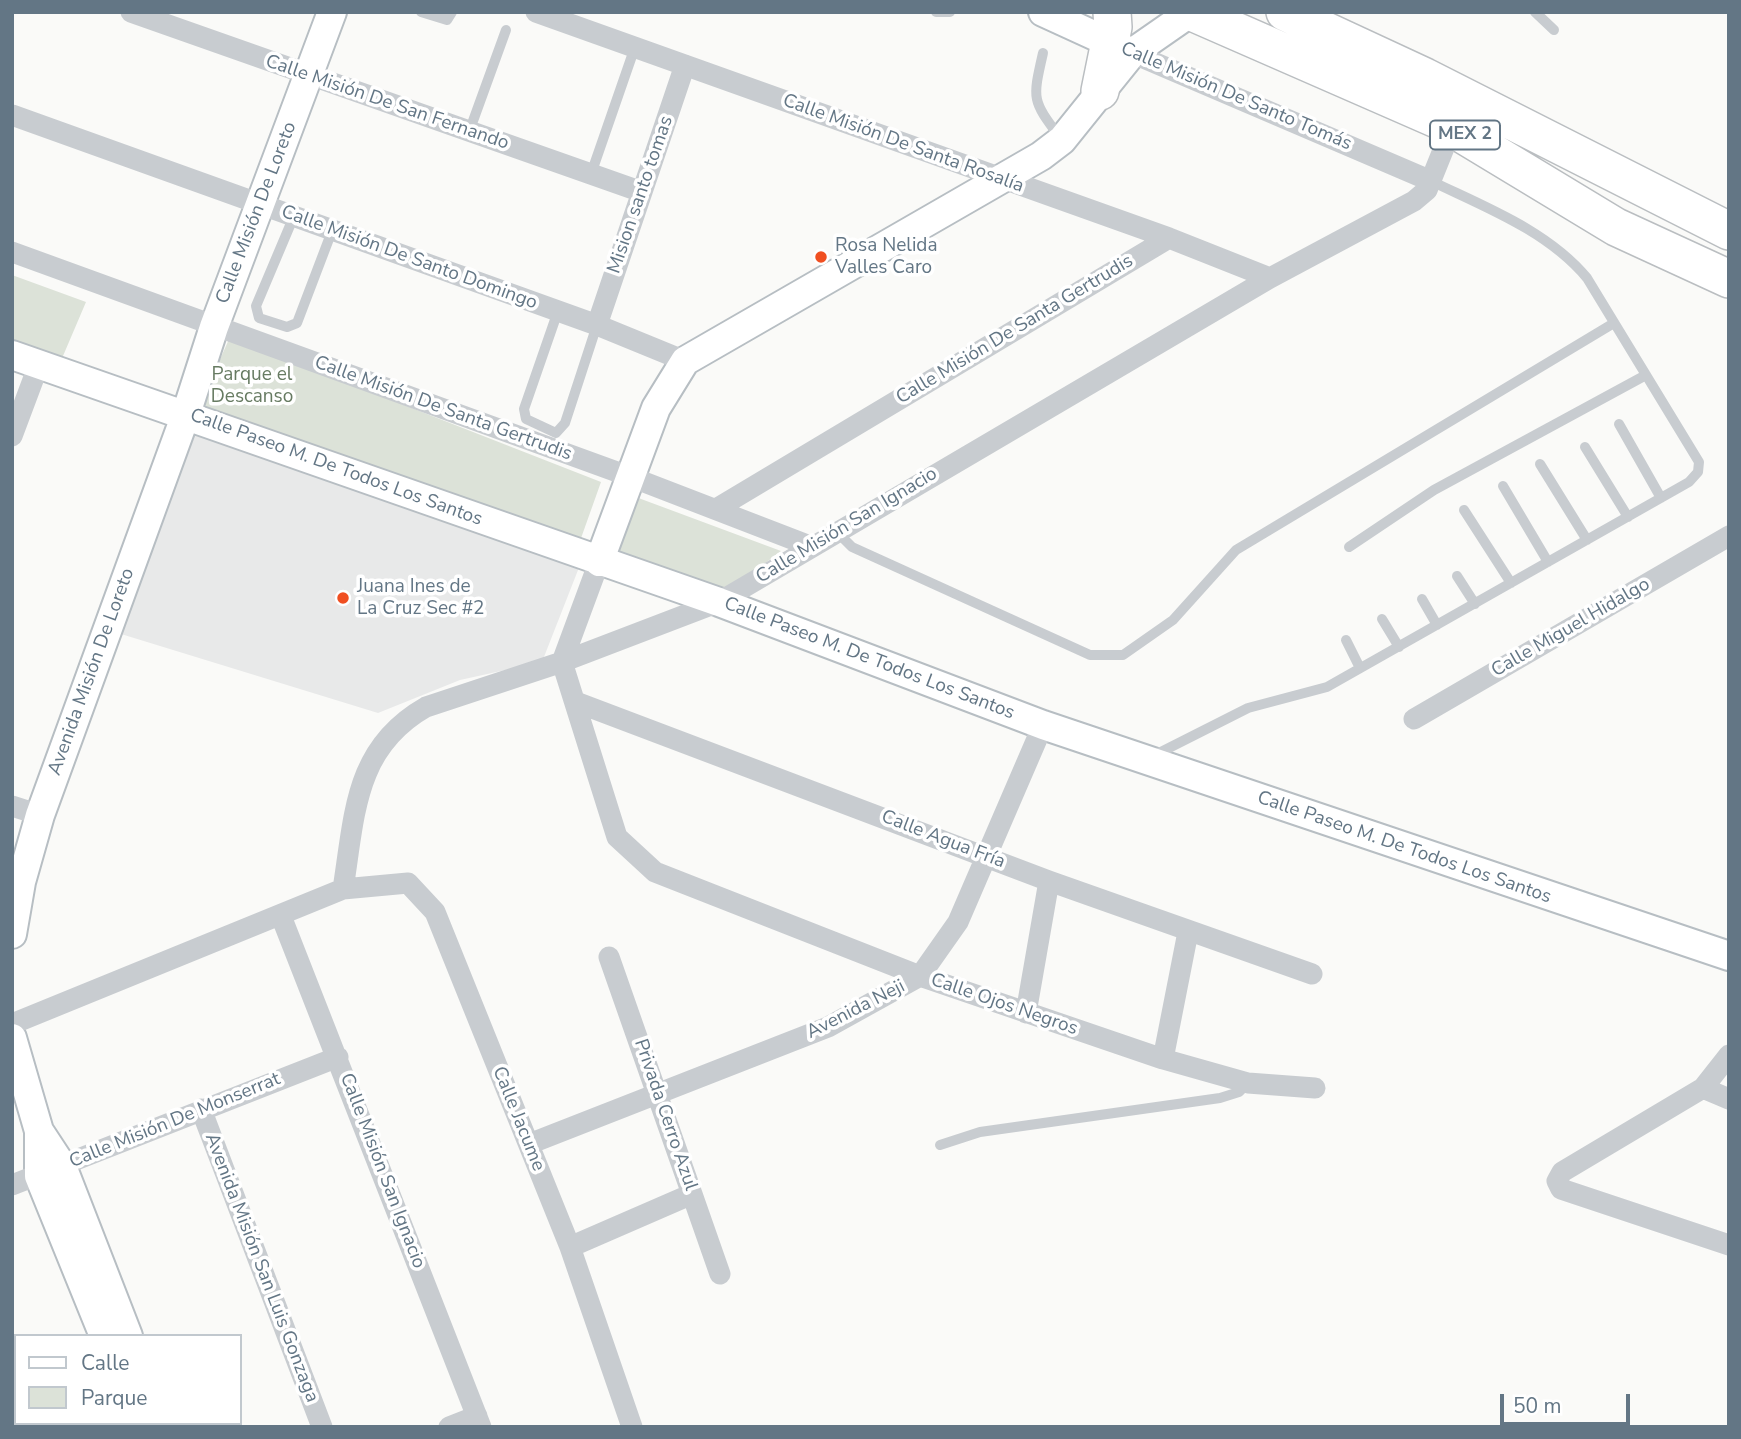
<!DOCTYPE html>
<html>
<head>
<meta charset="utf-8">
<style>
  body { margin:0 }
  #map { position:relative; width:1741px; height:1439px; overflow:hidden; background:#fafaf8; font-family:"Nunito Sans",sans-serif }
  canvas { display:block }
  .frame { position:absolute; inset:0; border:14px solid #637685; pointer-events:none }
  .legend { position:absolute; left:14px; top:1334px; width:228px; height:91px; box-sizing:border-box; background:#fff; border:2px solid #c1c8ce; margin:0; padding:9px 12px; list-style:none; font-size:21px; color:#637685 }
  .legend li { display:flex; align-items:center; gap:14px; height:35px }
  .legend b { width:35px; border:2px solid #c1c8ce }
  .scale { position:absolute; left:1500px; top:1394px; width:130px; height:32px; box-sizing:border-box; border:4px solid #637685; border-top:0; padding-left:9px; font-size:21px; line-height:24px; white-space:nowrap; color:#637685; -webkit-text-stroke:5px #fff; paint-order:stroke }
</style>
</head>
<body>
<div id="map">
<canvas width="1741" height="1439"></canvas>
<div class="frame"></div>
<ul class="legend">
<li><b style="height:9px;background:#fff"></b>Calle</li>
<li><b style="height:19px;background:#dce2d8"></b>Parque</li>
</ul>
<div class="scale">50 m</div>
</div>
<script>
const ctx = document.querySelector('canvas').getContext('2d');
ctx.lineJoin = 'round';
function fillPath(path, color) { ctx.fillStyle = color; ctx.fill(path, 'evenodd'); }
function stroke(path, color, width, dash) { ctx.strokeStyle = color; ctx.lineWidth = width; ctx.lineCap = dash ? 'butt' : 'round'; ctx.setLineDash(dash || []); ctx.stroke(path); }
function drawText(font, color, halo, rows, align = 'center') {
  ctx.font = font + ' "Nunito Sans",sans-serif'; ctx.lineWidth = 7; ctx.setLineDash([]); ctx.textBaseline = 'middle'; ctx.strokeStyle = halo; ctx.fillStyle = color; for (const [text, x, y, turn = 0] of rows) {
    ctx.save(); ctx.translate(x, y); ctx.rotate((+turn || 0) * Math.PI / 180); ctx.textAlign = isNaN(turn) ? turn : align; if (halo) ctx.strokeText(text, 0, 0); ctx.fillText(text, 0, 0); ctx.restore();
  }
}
const built = new Path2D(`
  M179 421 580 565 542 662 460 680 378 713 108 630Z`);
const green = new Path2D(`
  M12 275 86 302 60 363 12 345Z
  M230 337 601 482 580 541 199 406Z
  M625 493 781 551 725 594 600 551Z`);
const lane = new Path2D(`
  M421 12 447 20 452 12
  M936 12H950
  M1535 12 1554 30
  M1043 53C1032 101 1032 100 1061 139
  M469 132 506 30
  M591 174 635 47
  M294 216 256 306 259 318 287 327 297 323 332 231
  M558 311 524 409 526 419 556 433 565 423 597 325
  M1619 424 1661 498
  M1585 447 1628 517
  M1540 464 1587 540
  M1503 486 1548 562
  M1464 510 1511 583
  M836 531 852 547 1090 655H1123L1173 620 1236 550 1614 323
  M1349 547 1434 490 1646 375
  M1457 576 1475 604
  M1422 599 1437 625
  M1382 619 1399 647
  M1346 640 1360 668
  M1151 757 1248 708 1327 687 1689 482 1698 472 1699 462 1587 278C1548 231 1485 207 1431 181
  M940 1145 980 1132 1220 1098 1239 1092 1248 1083`);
const street = new Path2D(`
  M131 12 642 192
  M536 12 1169 238 1270 278
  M1132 53 1431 181
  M12 115 597 325 685 361
  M12 252 631 477 810 546
  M597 325 685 65
  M12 436 39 364
  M716 509 1169 238
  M599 562 562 662 617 837 655 872 920 976 1163 1059 1248 1083 1315 1088
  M576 702 1049 881 1312 974
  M1414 719 1729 536
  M12 806 40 815
  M343 889 408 883 435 912 570 1247 632 1427
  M281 916 481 1427
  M609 957 720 1274
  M1026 1013 1049 881
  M12 1024 343 889C355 814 354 748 426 707L562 662 719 602 1270 278 1414 201 1427 190 1452 128
  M1729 1055 1703 1088 1562 1172 1557 1181 1561 1189 1729 1245
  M1163 1059 1188 932
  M1703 1088 1729 1099
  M201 1109 322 1427
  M529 1144 828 1027 920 976 958 922 1043 725
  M12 1185 338 1057
  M570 1247 692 1194
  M449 1427 477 1416`);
const secondary = new Path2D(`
  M1043 12 1126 50
  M12 355 719 602 1043 725 1729 956
  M599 562 656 408 685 361 1041 156 1062 140 1132 53 1191 12
  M12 934 21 882 40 815 186 414 214 327 332 12
  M12 1038 39 1131V1176L104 1336
  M39 1131 62 1166 128 1336
  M140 1423 142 1427
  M163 1423 164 1427`);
const highway = new Path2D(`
  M1192 12 1439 120 1616 227 1729 279
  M1285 12 1425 77 1729 231
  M1100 91 1113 27 1112 12`);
const markers = [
  [821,257,7,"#f04f21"],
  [343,598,7,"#f04f21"]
];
const shields = [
  [1465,135,70]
];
const shieldNames = [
  ["MEX 2",1465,135]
];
const streetNames = [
  ["Calle Misión De Santo Tomás",1236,97,23],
  ["Calle Misión De San Fernando",387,103,19],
  ["Calle Misión De Santa Rosalía",903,144,20],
  ["Mision santo tomas",641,195,-71],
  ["Calle Misión De Loreto",257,213,-69],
  ["Calle Misión De Santo Domingo",409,258,20],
  ["Calle Misión De Santa Gertrudis",1015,330,-31],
  ["Calle Misión De Santa Gertrudis",443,409,20],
  ["Calle Paseo M. De Todos Los Santos",336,468,20],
  ["Calle Misión San Ignacio",847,526,-31],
  ["Calle Miguel Hidalgo",1571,628,-30],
  ["Calle Paseo M. De Todos Los Santos",869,659,21],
  ["Avenida Misión De Loreto",92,672,-70],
  ["Calle Agua Fría",943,840,21],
  ["Calle Paseo M. De Todos Los Santos",1404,848,19],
  ["Calle Ojos Negros",1004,1005,19],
  ["Avenida Neji",856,1010,-27],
  ["Privada Cerro Azul",665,1115,71],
  ["Calle Jacume",518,1119,68],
  ["Calle Misión De Monserrat",175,1121,-22],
  ["Calle Misión San Ignacio",382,1171,69],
  ["Avenida Misión San Luis Gonzaga",261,1268,69]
];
const poiNames = [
  ["Rosa Nelida",835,246],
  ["Valles Caro",835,268],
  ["Juana Ines de",357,587],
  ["La Cruz Sec #2",357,609]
];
const parkNames = [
  ["Parque el",252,375],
  ["Descanso",252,397]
];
fillPath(built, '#e8e9e9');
fillPath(green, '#dce2d8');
stroke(secondary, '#b7bec3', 32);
stroke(highway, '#babec1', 40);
stroke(lane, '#c8ccd0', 10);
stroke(street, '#c8ccd0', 21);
stroke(secondary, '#fff', 28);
stroke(highway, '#fff', 37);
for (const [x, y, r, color] of markers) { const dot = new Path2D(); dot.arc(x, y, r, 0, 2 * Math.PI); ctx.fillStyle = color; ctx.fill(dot); stroke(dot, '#fff', 2.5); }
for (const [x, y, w] of shields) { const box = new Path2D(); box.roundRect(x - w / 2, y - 14.5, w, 29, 5); ctx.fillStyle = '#fff'; ctx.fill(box); stroke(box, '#637685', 2); }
drawText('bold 18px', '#637685', null, shieldNames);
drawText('19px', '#637685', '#fff', streetNames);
drawText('19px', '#637685', '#fff', poiNames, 'left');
drawText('19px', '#677b62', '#fff', parkNames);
</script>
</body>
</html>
